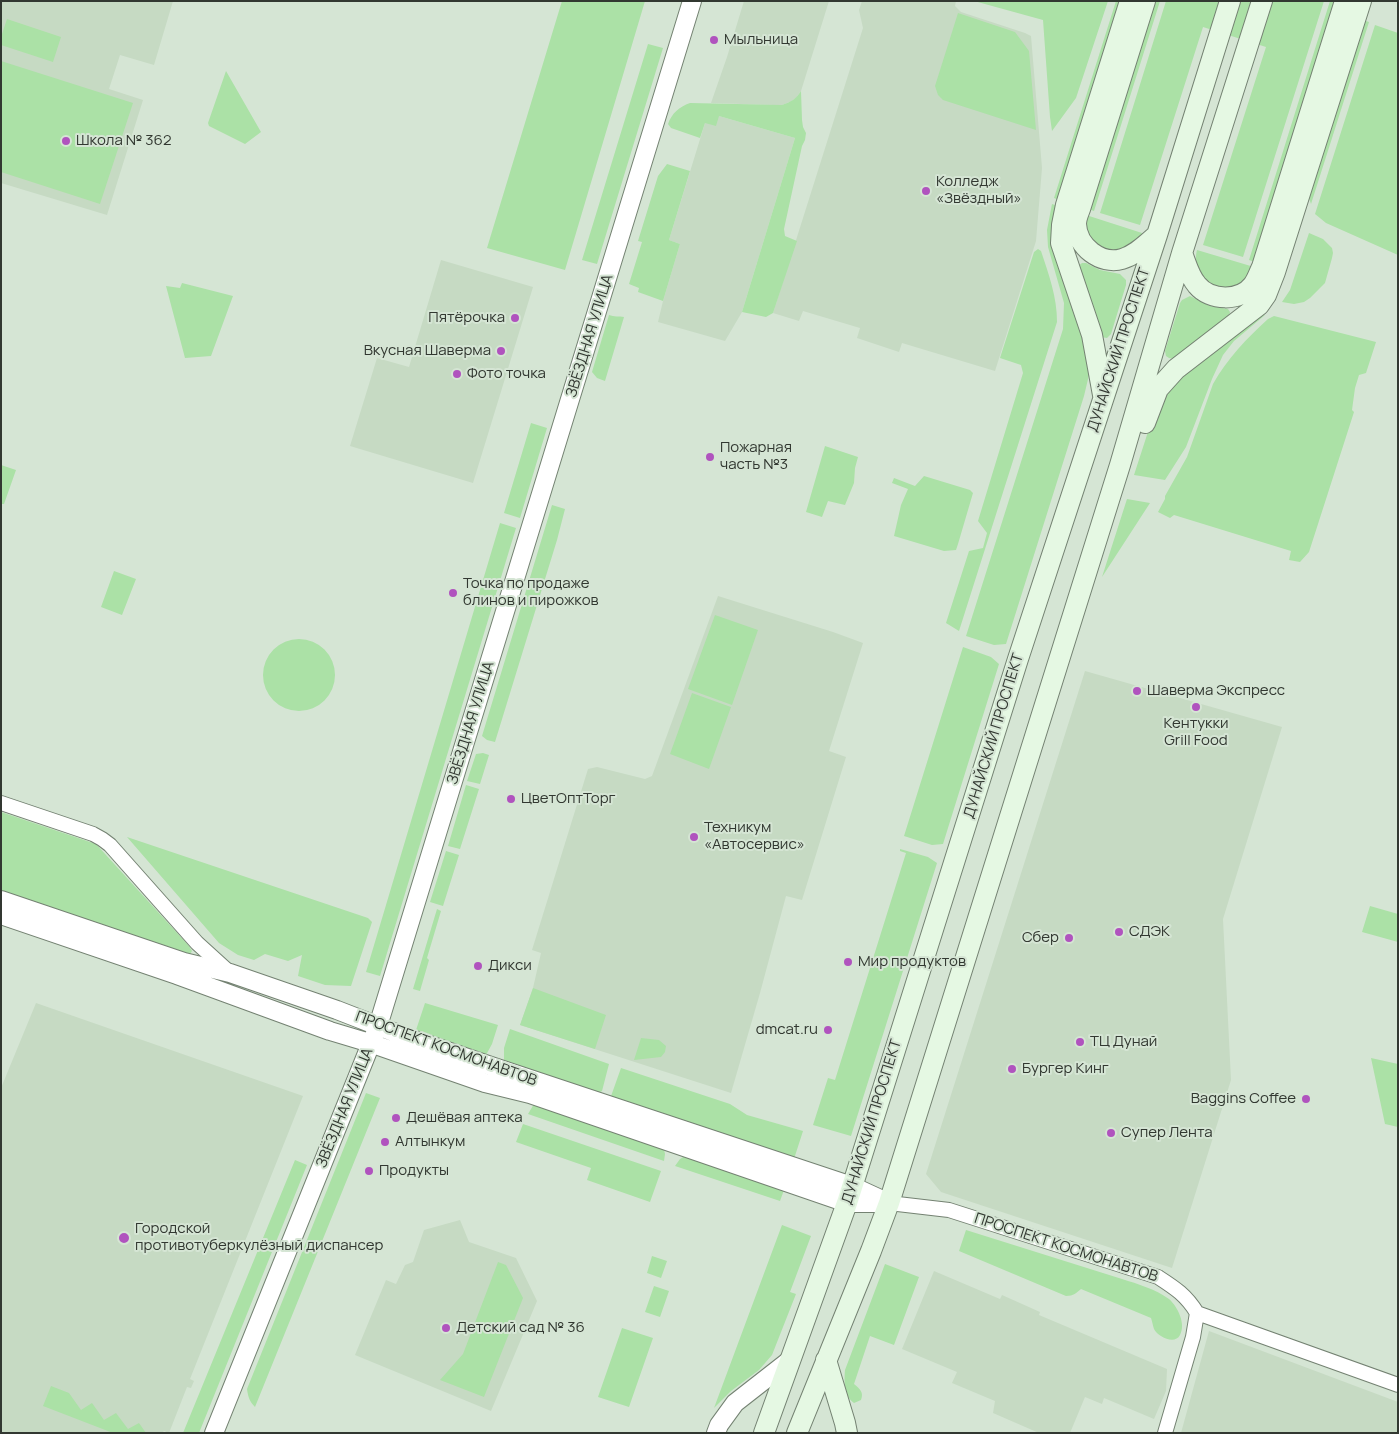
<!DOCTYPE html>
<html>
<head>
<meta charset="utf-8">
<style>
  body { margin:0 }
  #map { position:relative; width:1399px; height:1434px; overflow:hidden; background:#d5e5d4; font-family:Manrope,sans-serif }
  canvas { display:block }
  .frame { position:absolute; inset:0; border:2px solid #323831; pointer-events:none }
</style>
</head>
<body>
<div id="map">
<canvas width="1399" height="1434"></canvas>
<div class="frame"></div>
</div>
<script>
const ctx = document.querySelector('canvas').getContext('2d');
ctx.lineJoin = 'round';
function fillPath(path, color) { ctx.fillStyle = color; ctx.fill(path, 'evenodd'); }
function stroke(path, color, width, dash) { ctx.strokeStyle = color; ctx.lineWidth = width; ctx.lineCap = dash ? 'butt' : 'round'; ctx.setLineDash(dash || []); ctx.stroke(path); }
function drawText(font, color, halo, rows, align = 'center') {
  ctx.font = font + ' Manrope,sans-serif'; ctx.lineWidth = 4; ctx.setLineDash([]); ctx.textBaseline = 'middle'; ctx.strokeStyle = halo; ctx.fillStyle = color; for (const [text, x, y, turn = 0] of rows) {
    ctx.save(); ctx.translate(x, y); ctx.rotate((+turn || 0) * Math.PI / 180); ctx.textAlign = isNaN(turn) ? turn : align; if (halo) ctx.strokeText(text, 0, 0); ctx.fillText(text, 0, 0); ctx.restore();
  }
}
const built = new Path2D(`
  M1 1H173L154 65 120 55 109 89 143 100 107 215 1 183Z
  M744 1H829L801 91 796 98 790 102 782 105H773L711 103 727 57Z
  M862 1H956L955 6 961 12 1025 33 1031 36 1042 168 1036 241 995 371 902 343 899 352 857 338 860 328 803 311 799 321 773 313 863 28 859 10Z
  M719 116 795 138 742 312 725 341 658 322 663 301 680 244 669 240 705 123Z
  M441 260 533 287 473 483 350 446 377 358 409 367Z
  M718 596 833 632 863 643 829 751 846 757 802 900 786 896 760 993 731 1093 520 1025 533 988 541 953 532 950 588 769 597 767 645 779 652 776Z
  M1085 671 1282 727 1223 919 1231 1080 1172 1268 941 1192 926 1174Z
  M36 1003 303 1096 190 1379 194 1381 191 1388 187 1387 169 1433 164 1431 162 1433H1V1088Z
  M460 1220 469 1242 516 1258 537 1301 491 1411 355 1355 386 1280 396 1284 405 1265 413 1262 424 1230Z
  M934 1271 1000 1299 1002 1295 1040 1312 1039 1315 1167 1369 1166 1391 1154 1419 1104 1398 1102 1404 1085 1397 1070 1433H1039L993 1413 995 1401 952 1383 957 1372 902 1349Z
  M1209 1331 1398 1402V1433H1181Z`);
const green = new Path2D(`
  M562 1H645L565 270 487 248Z
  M974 1H1108L1076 98 1052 131 1050 117 1043 20Z
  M1116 1H1122L1059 200 1054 198Z
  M1153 1H1160L1094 211 1088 209Z
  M1166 1H1324L1243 257 1203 245 1266 47 1203 27 1140 225 1100 213Z
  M1330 1H1337L1255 262 1249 260Z
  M958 13 1015 32 1029 51 1036 130 943 100 938 95 935 86Z
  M7 19 61 37 53 62 1 45V37Z
  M1363 20 1369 22 1311 204 1309 198Z
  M1375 25 1398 33V255L1326 223 1315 214Z
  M648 44 663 48 597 264 582 260Z
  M1 61 133 103 100 204 1 172Z
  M226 71 261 132 245 144 209 126 208 123Z
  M801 91 802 120 803 127 806 133 805 140 802 146 784 229 785 236 797 241 773 313 766 317 742 312 795 138 719 116 716 126 705 123 700 138 671 128 668 124C672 113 679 107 690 103L782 105C791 102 796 99 801 91Z
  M667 164 690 171 669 240 680 244 663 301 638 292 639 288 629 284 642 242 638 241 658 176Z
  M1052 204 1058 206 1087 347 1089 375 1084 396 1006 644 994 645 966 636 1063 329 1064 303 1048 247 1047 230Z
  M1086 215 1142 233 1141 236 1123 252 1101 250 1086 232Z
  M1309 233 1323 239 1332 248 1333 253 1332 258 1325 283 1310 298 1304 302 1294 304 1282 302 1290 290Z
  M1038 249 1041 251C1049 275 1057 297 1057 322L959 631 946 623 969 551 983 548 987 533 978 521 1023 373 1021 365 1000 358 1034 252Z
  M1197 250 1254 267C1249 275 1244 284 1234 287 1212 295 1191 271 1197 250Z
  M1082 263H1086L1100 270 1120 274 1126 280V285L1111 334 1107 338 1101 337 1078 266Z
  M182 283 233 296 211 356 185 358 166 286 180 288Z
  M1190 296 1210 306 1228 309 1230 312 1229 317 1174 359 1169 358 1166 356 1165 351 1180 303 1182 300Z
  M609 315C614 317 619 316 624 317L605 381 597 378 592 372Z
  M1265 315 1234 341 1223 355 1212 379 1186 447 1165 480 1134 475 1157 404 1164 390 1258 316Z
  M1274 316 1376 342 1366 373 1359 375 1355 388 1352 410 1354 412 1309 552 1300 562 1289 560 1291 551 1174 515 1170 518 1158 512 1165 499V496L1187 457 1213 384C1227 359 1247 338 1268 319Z
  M531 423 547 428 520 518 504 513Z
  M825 446 858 457 855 468 854 483 845 505 828 501 822 517 806 512Z
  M1 465 16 470 4 504H1Z
  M924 476 970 490 973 493 958 544 956 550 944 551 894 536 901 505 908 489 892 483 894 478 915 486Z
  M1127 499 1150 503 1102 577Z
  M552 505 565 509 557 540 495 742 487 740 482 736Z
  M500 523 516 528 380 976 366 972Z
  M114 571 136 579 122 615 101 607Z
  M715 615 758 630 732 705 688 689Z
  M263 675a36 36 0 1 1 72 0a36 36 0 1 1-72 0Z
  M963 647 991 657 999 664 943 844 932 845 904 836Z
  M692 693 731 707 709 769 670 754Z
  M483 753 489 755 480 784 467 781 476 754Z
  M466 785 479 789 460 849 448 846Z
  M1 812 96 844 189 946 192 951 190 954 1 891Z
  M127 837 368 918 372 922 351 986 325 985 298 976 302 955 288 961 265 954 254 960 238 955 219 943Z
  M900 849 928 857 937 863 851 1136 813 1125 828 1078 835 1080 906 853 900 851Z
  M446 851 459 855 443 906 430 902Z
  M1370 906 1398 914V942L1362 932Z
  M437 909 441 911 427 958 429 960 420 991 413 989Z
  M533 988 606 1015 595 1049 520 1025Z
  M425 1003 498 1025 492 1044 486 1055 428 1036 416 1030Z
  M510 1029 609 1064 602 1091 598 1093 504 1062V1048Z
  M641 1038 659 1040 666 1046 665 1052 661 1057 634 1060Z
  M1371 1058 1398 1064V1127L1385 1124Z
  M621 1068 730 1104 747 1115 803 1131 794 1159 610 1099Z
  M366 1093 380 1098 255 1407C250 1402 248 1397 247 1389Z
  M534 1104 664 1149 665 1154 664 1161 528 1114Z
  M523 1124 661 1171 650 1202 587 1180 591 1168 516 1142Z
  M685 1156 784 1190 780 1201 675 1166 680 1159Z
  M295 1160 307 1165 199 1433H183Z
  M782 1225 811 1236 790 1292 796 1294 772 1355 759 1370 731 1391 714 1408Z
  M966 1230 1122 1279C1138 1284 1155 1289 1169 1299 1178 1307 1186 1324 1180 1335 1175 1345 1158 1337 1154 1329 1153 1326 1152 1321 1151 1318L1081 1289C1076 1293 1074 1296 1066 1296L959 1251Z
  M652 1256 667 1261 661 1278 647 1273Z
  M498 1262 506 1265 523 1298 484 1397 440 1380 463 1354Z
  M885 1264 919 1277 894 1345 870 1336 854 1384C860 1389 864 1392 861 1400L854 1403C844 1396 844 1382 845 1370Z
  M654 1286 669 1291 660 1317 645 1312Z
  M622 1328 653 1338 629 1407 598 1397Z
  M51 1386 69 1393 81 1410 92 1403 104 1420 116 1413 128 1429 139 1423 146 1433H113L43 1406Z`);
const minor = new Path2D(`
  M1 803 93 834 102 839 110 845 197 943 230 973
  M889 1203 949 1210 1158 1277C1175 1288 1186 1295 1197 1313L1398 1385
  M1165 1433 1193 1337 1197 1313`);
const tertiary = new Path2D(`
  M1 900 184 962 230 973 337 1010 409 1038 491 1066 852 1186 889 1203
  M1 915 177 975 330 1031 370 1043 485 1083 530 1094 847 1203H883
  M214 1433 378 1026 692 1
  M716 1433 719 1425 735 1403 790 1360`);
const secondary = new Path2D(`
  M1145 1 1080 209C1078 214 1076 219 1076 224 1077 247 1101 265 1122 259 1136 255 1146 244 1157 235
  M1182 253C1186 263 1189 276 1197 285 1210 301 1240 302 1253 285 1257 280 1259 273 1262 267L1345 1
  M1103 395 1092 335 1061 243 1062 225 1066 205 1130 1
  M1145 423 1158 389 1176 369 1259 305 1266 295 1275 272 1361 1
  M826 1360 845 1423 847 1433
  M764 1433 847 1203 1018 659 1157 235 1230 1
  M797 1433 871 1251 889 1203 1120 465 1182 253 1262 1`);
const markers = [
  [714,40,5,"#b053be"],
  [66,141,5,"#b053be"],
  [926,191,5,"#b053be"],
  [515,318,5,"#b053be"],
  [501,351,5,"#b053be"],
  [457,374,5,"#b053be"],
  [710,457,5,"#b053be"],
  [453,593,5,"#b053be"],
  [1137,691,5,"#b053be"],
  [1196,707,5,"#b053be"],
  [511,799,5,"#b053be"],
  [694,837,5,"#b053be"],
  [1119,932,5,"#b053be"],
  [1069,938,5,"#b053be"],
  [848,962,5,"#b053be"],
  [478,966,5,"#b053be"],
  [828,1030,5,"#b053be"],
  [1080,1042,5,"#b053be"],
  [1012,1069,5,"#b053be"],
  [1306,1099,5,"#b053be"],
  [396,1118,5,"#b053be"],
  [1111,1133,5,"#b053be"],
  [385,1142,5,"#b053be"],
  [369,1171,5,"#b053be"],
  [124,1238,6,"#b053be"],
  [446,1328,5,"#b053be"]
];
const poiNames = [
  ["Мыльница",724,40],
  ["Школа № 362",76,141],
  ["Колледж",936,182],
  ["«Звёздный»",936,199],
  ["Пятёрочка",505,318,"right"],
  ["Вкусная Шаверма",491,351,"right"],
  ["Фото точка",467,374],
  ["Пожарная",720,448],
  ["часть №3",720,465],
  ["Точка по продаже",463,584],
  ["блинов и пирожков",463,601],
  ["Шаверма Экспресс",1147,691],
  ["Кентукки",1196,724,"center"],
  ["Grill Food",1196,741,"center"],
  ["ЦветОптТорг",521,799],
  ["Техникум",704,828],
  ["«Автосервис»",704,845],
  ["СДЭК",1129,932],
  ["Сбер",1059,938,"right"],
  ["Мир продуктов",858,962],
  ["Дикси",488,966],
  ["dmcat.ru",818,1030,"right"],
  ["ТЦ Дунай",1090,1042],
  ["Бургер Кинг",1022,1069],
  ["Baggins Coffee",1296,1099,"right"],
  ["Дешёвая аптека",406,1118],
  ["Супер Лента",1121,1133],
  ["Алтынкум",395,1142],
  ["Продукты",379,1171],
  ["Городской",135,1229],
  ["противотуберкулёзный диспансер",135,1246],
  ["Детский сад № 36",456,1328]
];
const streetNames = [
  ["ЗВЁЗДНАЯ УЛИЦА",590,336,-73],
  ["ДУНАЙСКИЙ ПРОСПЕКТ",1119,350,-72],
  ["ЗВЁЗДНАЯ УЛИЦА",471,723,-73],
  ["ДУНАЙСКИЙ ПРОСПЕКТ",994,736,-73],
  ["ПРОСПЕКТ КОСМОНАВТОВ",446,1049,20],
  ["ЗВЁЗДНАЯ УЛИЦА",345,1108,-68],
  ["ДУНАЙСКИЙ ПРОСПЕКТ",872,1122,-73],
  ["ПРОСПЕКТ КОСМОНАВТОВ",1066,1248,18]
];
fillPath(built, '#c6dac3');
fillPath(green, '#abe1a6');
stroke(minor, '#748272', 16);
stroke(tertiary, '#748272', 20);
stroke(secondary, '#748272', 22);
stroke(minor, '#fff', 14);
stroke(tertiary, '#fff', 18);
stroke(secondary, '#e5f8e3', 20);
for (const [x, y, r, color] of markers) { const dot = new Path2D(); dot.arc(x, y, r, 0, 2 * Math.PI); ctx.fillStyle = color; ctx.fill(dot); stroke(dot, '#d5e5d4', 2); }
drawText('15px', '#323831', '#d5e5d4', poiNames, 'left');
drawText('15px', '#323831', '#d5e5d4', streetNames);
</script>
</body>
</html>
